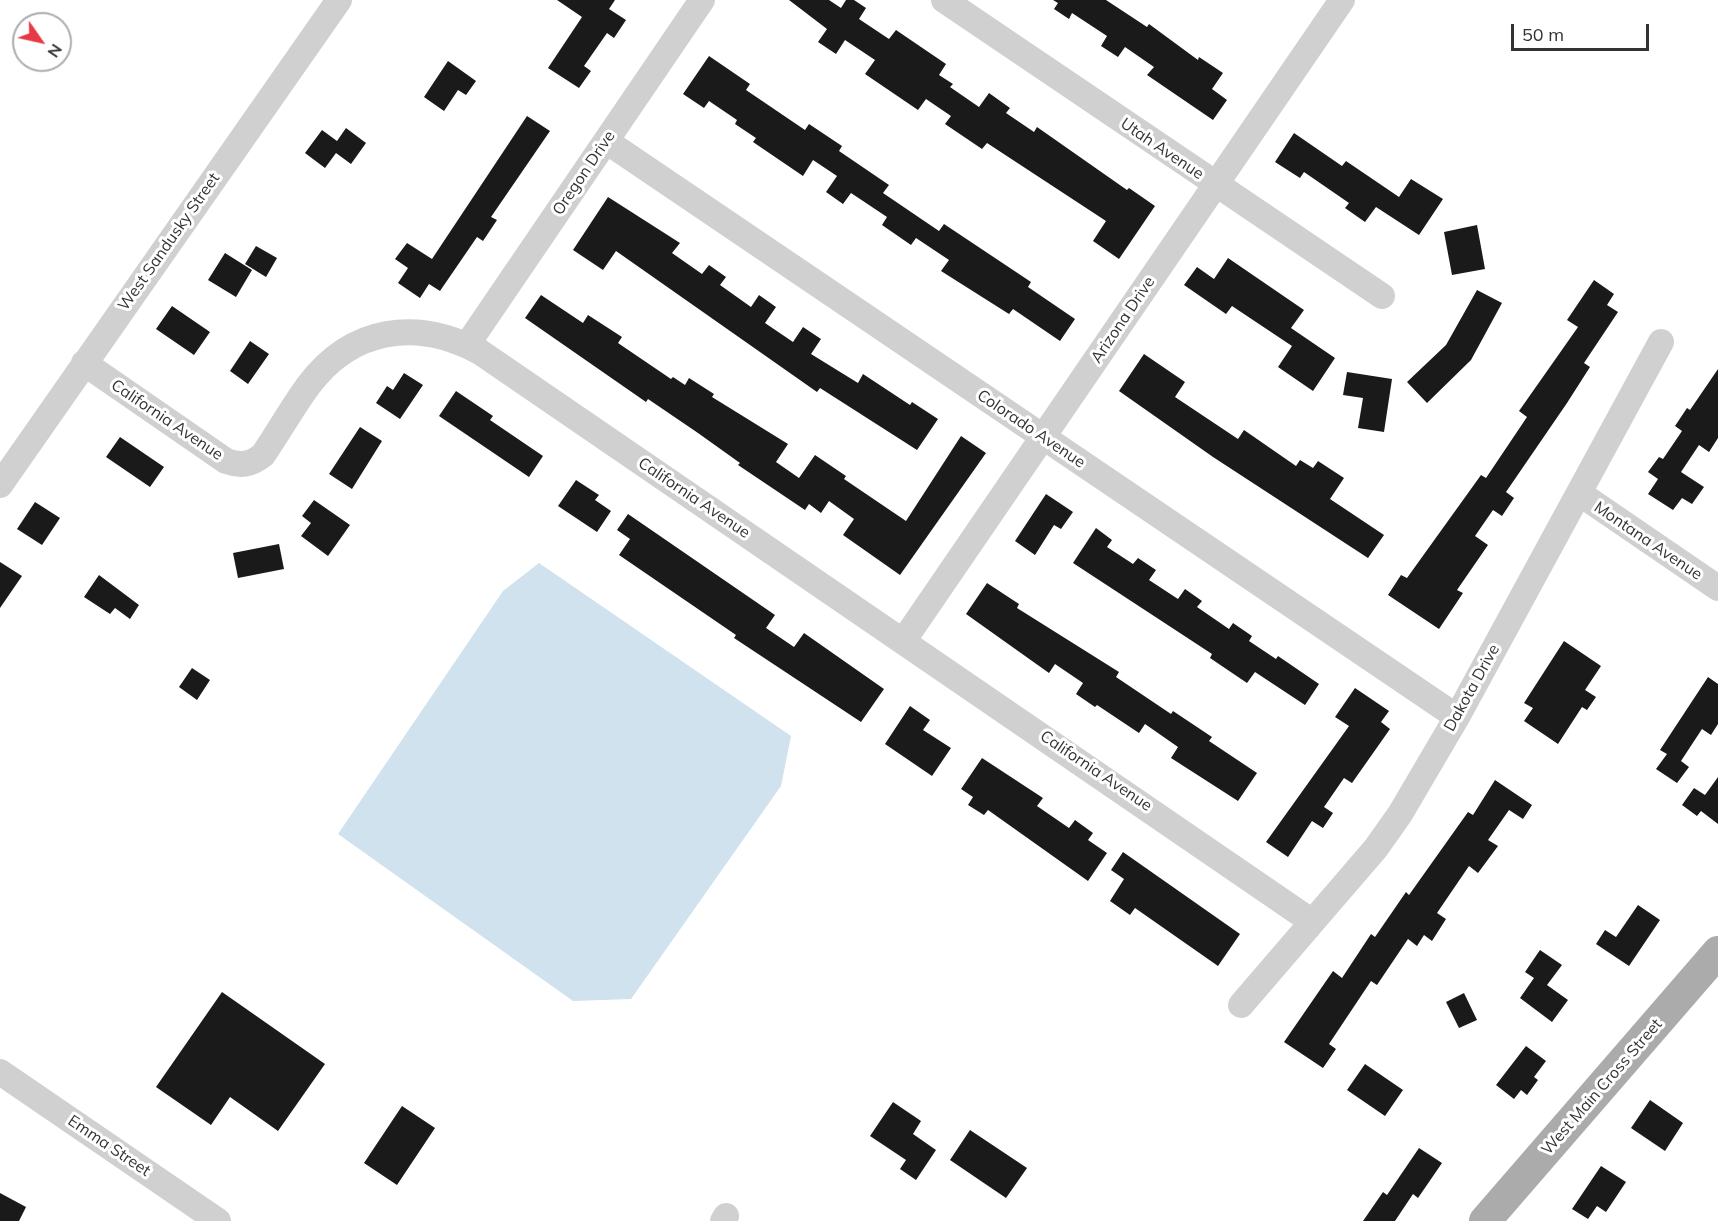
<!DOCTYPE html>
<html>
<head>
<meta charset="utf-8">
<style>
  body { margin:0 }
  #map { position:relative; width:1718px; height:1221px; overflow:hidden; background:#fff; font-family:Mulish,sans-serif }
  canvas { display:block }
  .north { position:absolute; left:12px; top:12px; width:60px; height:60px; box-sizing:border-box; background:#fff; border:2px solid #adadad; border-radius:50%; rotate:124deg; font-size:16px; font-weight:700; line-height:24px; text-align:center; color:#333 }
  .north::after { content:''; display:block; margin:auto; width:21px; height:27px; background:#e63946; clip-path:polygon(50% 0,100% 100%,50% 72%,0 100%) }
  .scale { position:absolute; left:1511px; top:24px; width:138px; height:27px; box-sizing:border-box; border:3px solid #333; border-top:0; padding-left:8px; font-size:18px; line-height:21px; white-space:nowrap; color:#333; -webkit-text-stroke:4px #fff; paint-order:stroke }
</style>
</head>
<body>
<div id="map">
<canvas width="1718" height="1221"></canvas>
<div class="north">N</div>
<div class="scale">50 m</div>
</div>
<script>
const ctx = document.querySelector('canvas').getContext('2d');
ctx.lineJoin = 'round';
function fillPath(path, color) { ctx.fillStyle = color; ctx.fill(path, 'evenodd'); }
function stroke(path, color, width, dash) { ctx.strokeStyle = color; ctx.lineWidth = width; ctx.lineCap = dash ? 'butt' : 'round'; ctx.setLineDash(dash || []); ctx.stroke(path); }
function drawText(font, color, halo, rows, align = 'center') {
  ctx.font = font + ' Mulish,sans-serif'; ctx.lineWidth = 6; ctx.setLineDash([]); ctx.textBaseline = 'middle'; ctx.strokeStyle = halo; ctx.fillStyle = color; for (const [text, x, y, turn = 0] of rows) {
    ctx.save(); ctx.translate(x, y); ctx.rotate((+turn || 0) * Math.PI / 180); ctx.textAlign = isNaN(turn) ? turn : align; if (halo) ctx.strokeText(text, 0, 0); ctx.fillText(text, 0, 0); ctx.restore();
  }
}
const water = new Path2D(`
  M539 563 791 736 781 786 631 999 573 1001 338 834 503 591Z`);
const building = new Path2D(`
  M557 0H615L609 9 626 20 614 38 607 33 584 66 591 71 579 88 548 68 582 17Z
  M789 0H829L841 8 846 0H854L866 8 859 19 889 39 896 30 946 64 939 75 953 84 950 87 979 107 989 93 1010 108 1006 113 1034 132 1037 127 1127 190 1129 188 1155 206 1119 259 1093 241 1106 221 987 143 982 149 945 124 951 116 926 99 918 110 865 74 875 60 845 40 836 54 818 42 827 29Z
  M1053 0H1106L1147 27 1149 24 1198 60 1199 57 1223 73 1212 89 1227 100 1213 120 1147 75 1154 67 1125 47 1118 57 1101 46 1107 36 1072 13 1069 19 1054 9 1058 3Z
  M709 56 750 84 746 90 805 130 809 124 842 146 839 151 889 185 883 193 939 231 944 224 1031 282 1028 287 1075 319 1060 341 1013 309 1009 314 941 271 949 260 916 238 911 245 882 225 887 217 851 193 843 204 826 192 837 176 813 160 803 176 753 142 756 138 735 124 737 120 709 101 704 108 683 94Z
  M448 61 476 81 466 95 458 90 444 111 424 97Z
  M527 116 550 131 491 217 497 220 483 241 477 237 440 291 429 284 420 298 398 283 408 268 395 259 407 243 432 259Z
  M346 128 366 143 351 164 336 153 325 168 305 153 322 130 337 141Z
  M1294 133 1342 166 1346 161 1399 197 1411 179 1443 199 1419 235 1376 207 1365 222 1345 208 1349 203 1304 172 1300 178 1275 162Z
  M608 197 680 243 672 253 702 274 709 265 726 277 720 285 751 307 759 295 776 307 765 323 793 342 803 327 821 339 811 354 858 383 863 374 910 405 912 402 938 419 917 450 820 388 817 392 616 251 603 270 573 250Z
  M1477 225 1485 269 1452 275 1444 232Z
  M256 246 277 258 266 277 245 264Z
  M225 253 252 270 236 297 208 280Z
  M1228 258 1304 310 1291 328 1335 358 1313 391 1278 367 1292 346 1232 306 1226 314 1184 285 1197 267 1214 279Z
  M1594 280 1614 294 1607 305 1618 312 1584 363 1590 367 1567 403 1506 492 1514 498 1502 516 1493 510 1475 536 1488 545 1457 590 1463 593 1439 629 1388 595 1401 575 1407 578 1481 475 1486 478 1527 417 1519 411 1578 327 1567 320Z
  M1477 290 1502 303 1471 360 1427 403 1407 382 1446 345Z
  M541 295 583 323 588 315 622 337 618 343 671 379 673 377 685 385 689 378 714 394 712 397 788 444 776 462 799 478 815 455 846 476 844 479 906 521 961 436 986 453 900 575 843 535 854 519 829 501 821 513 809 504 805 510 738 465 740 463 698 433 648 399 646 402 525 318Z
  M172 306 210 332 194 355 156 329Z
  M250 341 269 354 248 384 230 371Z
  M1144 354 1185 382 1175 397 1238 439 1244 430 1296 466 1300 460 1313 468 1318 461 1344 478 1330 499 1384 535 1368 558 1213 457 1119 391Z
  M1718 369V438L1709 452 1699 445 1681 472 1704 487 1692 504 1682 498 1673 510 1648 494 1658 479 1648 472 1659 457 1663 459 1682 431 1675 426 1687 408 1690 410Z
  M1347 372 1392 379 1384 432 1358 428 1363 398 1343 395Z
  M404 373 423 385 400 419 376 403 387 386 393 390Z
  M456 391 493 416 490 420 543 456 529 477 439 416Z
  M360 427 382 441 352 489 329 474Z
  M120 437 164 467 150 487 106 457Z
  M576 480 599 495 595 500 611 511 597 532 558 506Z
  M1046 494 1073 512 1061 529 1054 525 1035 555 1015 541Z
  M314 500 350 525 328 556 301 536 311 523 302 516Z
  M35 502 60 518 42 545 17 529Z
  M628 514 775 615 766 628 794 647 804 633 884 689 861 722 734 638 736 635 619 555 630 539 617 530Z
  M1096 528 1112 540 1107 547 1133 564 1138 558 1156 570 1149 580 1178 599 1185 589 1202 601 1197 607 1229 629 1233 623 1252 636 1249 641 1276 659 1278 656 1319 684 1305 705 1255 672 1247 683 1210 658 1212 654 1073 563Z
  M279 544 284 569 238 578 233 553Z
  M0 562 22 576 0 608Z
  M99 575 139 605 130 619 115 608 110 614 84 597Z
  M987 583 1019 604 1017 608 1119 672 1116 677 1171 714 1173 711 1212 737 1209 741 1257 773 1238 801 1171 758 1178 747 1145 724 1139 733 1097 705 1095 707 1076 694 1083 683 1055 664 1049 673 966 614Z
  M1564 641 1601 666 1585 690 1596 697 1587 710 1582 707 1558 744 1524 721 1533 708 1524 703Z
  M192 668 210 680 197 700 179 687Z
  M1708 677 1718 684V724L1711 735 1702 729 1681 761 1689 767 1677 783 1656 769 1667 754 1660 750Z
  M1355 688 1389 711 1381 722 1390 729 1352 783 1344 778 1324 807 1333 813 1323 828 1312 821 1288 857 1266 842 1349 726 1335 717Z
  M910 706 930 720 923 730 951 748 932 776 885 744Z
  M982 758 1043 798 1037 806 1069 828 1075 820 1093 833 1088 840 1107 853 1088 881 988 810 984 815 968 805 973 797 961 789Z
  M1718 777V824L1701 811 1697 816 1682 805 1694 788 1705 795Z
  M1495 780 1532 805 1523 819 1509 810 1488 840 1498 846 1478 873 1469 866 1437 913 1446 919 1432 941 1424 935 1417 946 1408 939 1377 985 1371 981 1329 1044 1336 1049 1323 1068 1284 1042 1333 971 1342 978 1371 934 1375 937 1406 892 1409 895 1468 812 1473 815Z
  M1123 852 1240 934 1218 966 1135 908 1130 915 1110 901 1124 879 1111 870Z
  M1638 905 1660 920 1629 966 1596 944 1605 930 1616 937Z
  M1540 950 1562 965 1547 985 1568 1000 1552 1022 1520 998 1534 978 1525 972Z
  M222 992 325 1064 278 1131 230 1097 211 1125 156 1087Z
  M1464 993 1477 1020 1459 1028 1446 1002Z
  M1526 1046 1546 1061 1534 1077 1538 1080 1527 1095 1521 1090 1514 1099 1496 1085Z
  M1365 1064 1403 1090 1385 1116 1347 1090Z
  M1650 1100 1683 1123 1665 1151 1631 1128Z
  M893 1102 921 1121 913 1134 936 1150 916 1180 900 1169 906 1160 870 1136Z
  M402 1106 435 1128 397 1185 364 1163Z
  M970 1130 1027 1168 1006 1198 950 1160Z
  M1419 1148 1442 1163 1418 1198 1413 1194 1395 1221H1363L1383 1192 1387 1195Z
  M1601 1166 1626 1182 1606 1212 1597 1206 1588 1219 1572 1209Z
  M0 1193 26 1207 19 1221H0Z`);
const minor = new Path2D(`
  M944 0 1382 296
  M606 141 1457 717
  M467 345 702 0
  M84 363 226 461C241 466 250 465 263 455 278 433 292 408 308 386 352 327 417 318 480 352L1311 921
  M0 485 339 0
  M1579 493 1718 588
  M904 640 1342 0
  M1241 1005 1376 848 1400 814 1457 717 1661 342
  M0 1072 218 1221
  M723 1221 726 1216`);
const major = new Path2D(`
  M1485 1221 1718 952`);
const streetNames = [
  ["Utah Avenue",1162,149,34],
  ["Oregon Drive",584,173,-56],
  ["West Sandusky Street",169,242,-55],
  ["Arizona Drive",1123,320,-56],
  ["California Avenue",167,420,34],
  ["Colorado Avenue",1031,429,34],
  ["California Avenue",694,498,34],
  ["Montana Avenue",1648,541,34],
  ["Dakota Drive",1472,688,-61],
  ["California Avenue",1096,771,34],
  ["West Main Cross Street",1602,1087,-49],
  ["Emma Street",109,1146,34]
];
fillPath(water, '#cfe2ee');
fillPath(building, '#1a1a1a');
stroke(minor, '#d0d0d0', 26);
stroke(major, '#ababab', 32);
drawText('16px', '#333', '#fff', streetNames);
</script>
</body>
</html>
